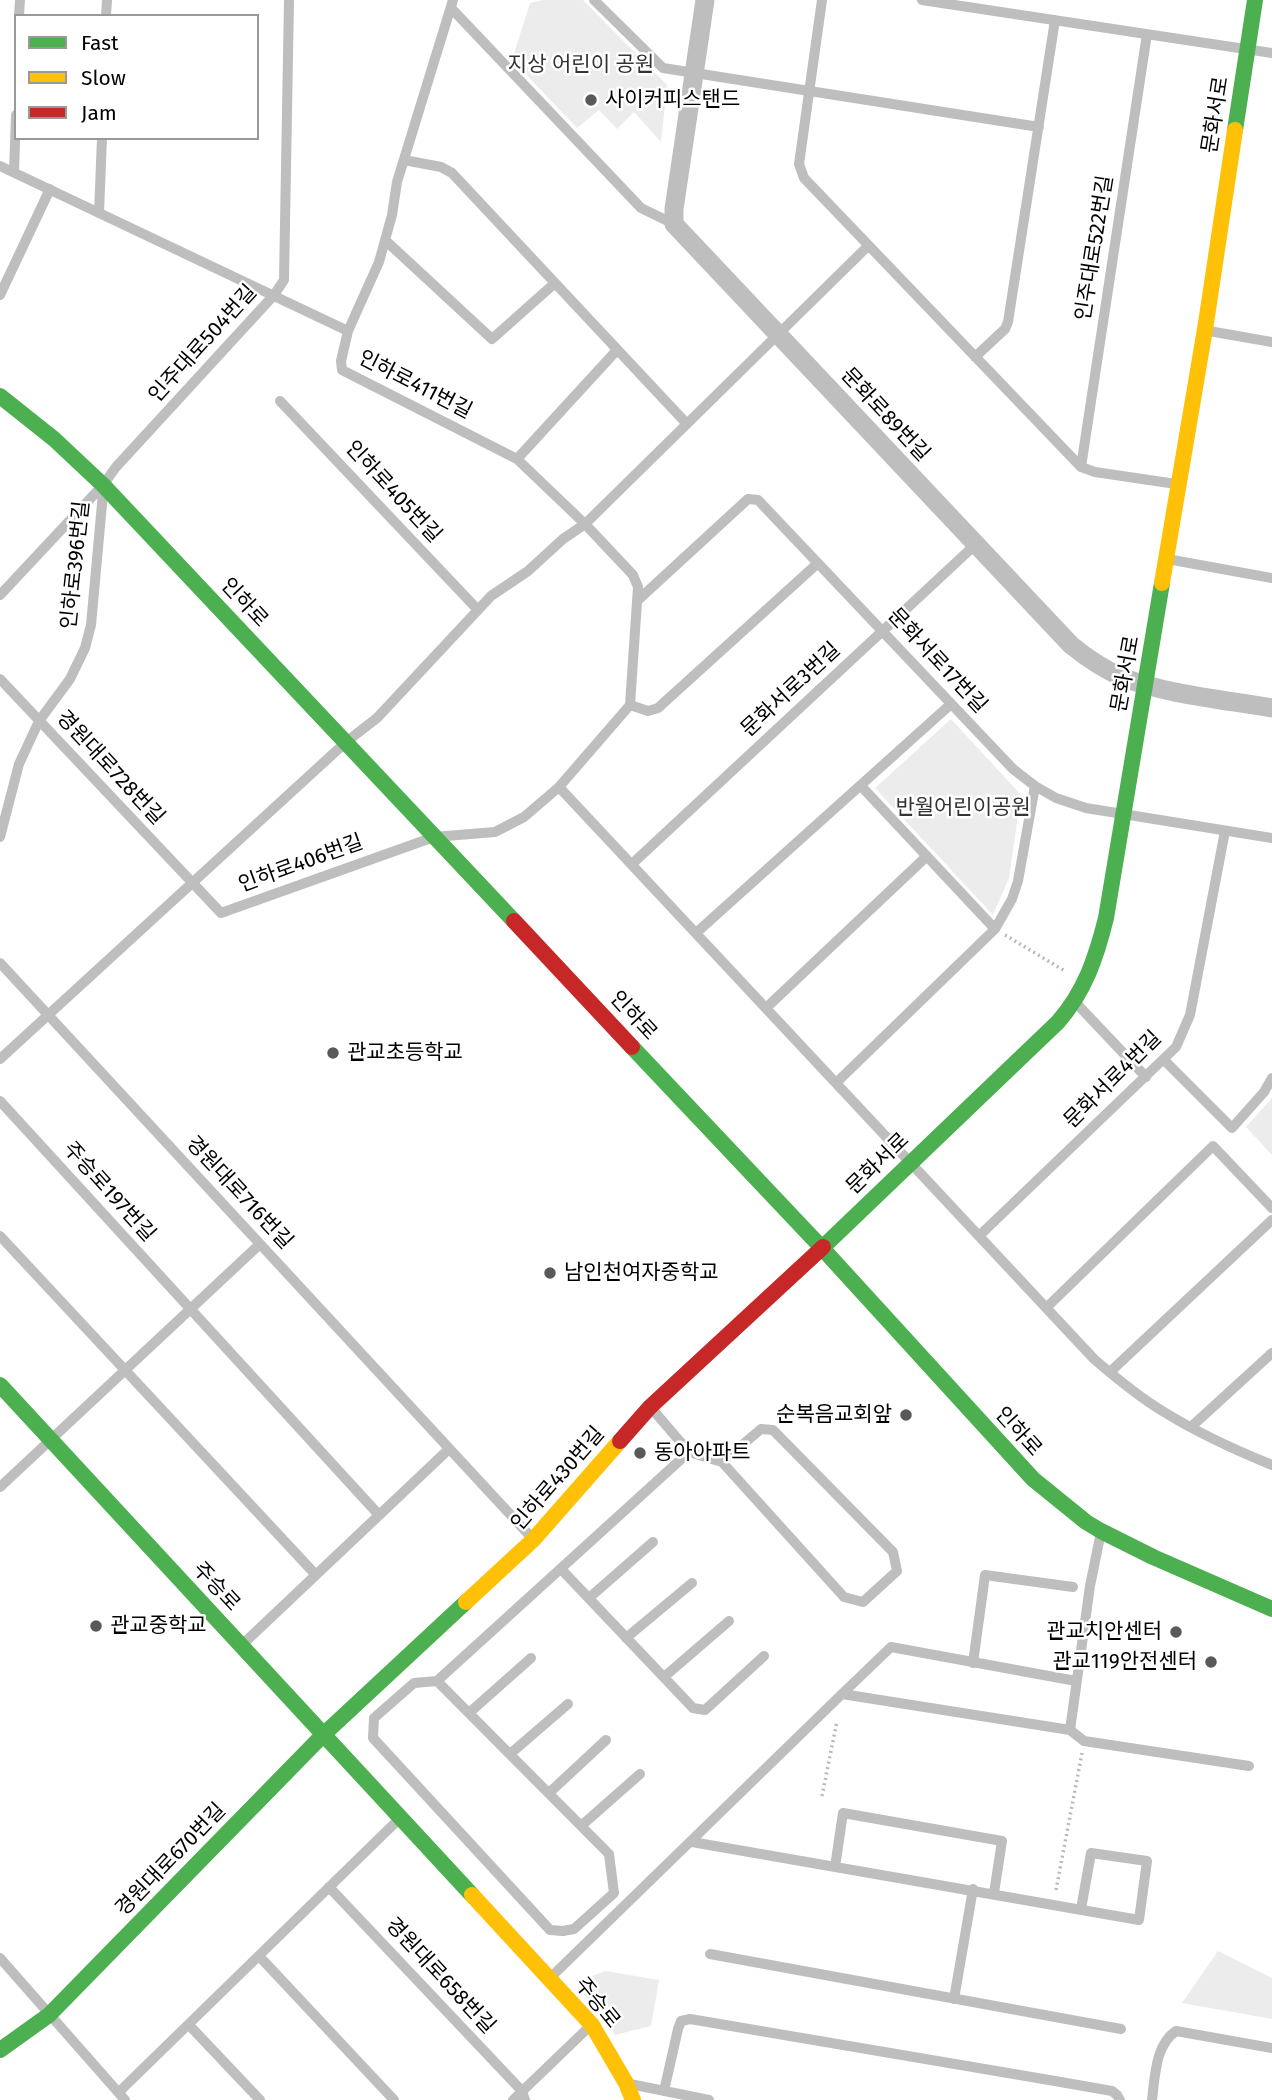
<!DOCTYPE html>
<html>
<head>
<meta charset="utf-8">
<style>
  body { margin:0 }
  #map { position:relative; width:1272px; height:2100px; overflow:hidden; background:#fff; font-family:"Fira Sans",sans-serif }
  canvas { display:block }
  .legend { position:absolute; left:14px; top:14px; width:245px; height:126px; box-sizing:border-box; background:#fff; border:2px solid #999; margin:0; padding:9px 12px; list-style:none; font-size:21px; color:#000 }
  .legend li { display:flex; align-items:center; gap:14px; height:35px }
  .legend b { width:35px; border:2px solid #999 }
</style>
</head>
<body>
<div id="map">
<canvas width="1272" height="2100"></canvas>
<ul class="legend">
<li><b style="height:9px;background:#4caf50"></b>Fast</li>
<li><b style="height:9px;background:#ffc107"></b>Slow</li>
<li><b style="height:9px;background:#c62828"></b>Jam</li>
</ul>
</div>
<script>
const ctx = document.querySelector('canvas').getContext('2d');
ctx.lineJoin = 'round';
function fillPath(path, color) { ctx.fillStyle = color; ctx.fill(path, 'evenodd'); }
function stroke(path, color, width, dash) { ctx.strokeStyle = color; ctx.lineWidth = width; ctx.lineCap = dash ? 'butt' : 'round'; ctx.setLineDash(dash || []); ctx.stroke(path); }
function drawText(font, color, halo, rows, align = 'center') {
  ctx.font = font + ' "Fira Sans","Noto Sans KR",sans-serif'; ctx.lineWidth = 5; ctx.setLineDash([]); ctx.textBaseline = 'middle'; ctx.strokeStyle = halo; ctx.fillStyle = color; for (const [text, x, y, turn = 0] of rows) {
    ctx.save(); ctx.translate(x, y); ctx.rotate((+turn || 0) * Math.PI / 180); ctx.textAlign = isNaN(turn) ? turn : align; if (halo) ctx.strokeText(text, 0, 0); ctx.fillText(text, 0, 0); ctx.restore();
  }
}
const green = new Path2D(`
  M543 0H583L667 85 661 142 634 112 617 129 599 110 577 128 512 60 530 3Z
  M951 719 1021 795 1009 878 993 915 875 788Z
  M1272 1098V1155L1246 1127Z
  M1218 1951 1272 1978V2019L1182 2003Z
  M606 1971 659 1980 651 2026 615 2035 605 2017 578 1988 589 1977Z`);
const path = new Path2D(`
  M1005 935 1065 971
  M822 1796 837 1721
  M1056 1890 1082 1753`);
const lane = new Path2D(`
  M594 0 663 68 1039 127
  M822 0 799 164 804 178 1081 467 1095 472 1176 484
  M922 0 1272 53
  M451 8 641 208 674 224
  M19 16 20 0
  M106 16 107 0
  M404 160 441 167 452 173 687 424
  M0 166 348 331
  M14 172 16 115
  M99 213 102 138
  M385 240 492 339 555 283
  M0 295 50 189
  M1209 331 1272 342
  M975 357 1005 329 1008 322 1055 20
  M280 401 478 610
  M517 459 617 350
  M1081 467 1147 34
  M1167 559 1272 578
  M0 595 103 485 116 467 274 295 284 280 289 0
  M637 601 748 499 758 500 1013 769 1035 786 1056 798 1086 808 1272 838
  M0 679 221 913 434 837 495 832 524 817 559 787 630 705 638 587 633 575 585 524 517 459 342 370 341 361 348 331 379 262 392 215 397 182 453 0
  M630 705 648 711 658 708 818 563
  M861 786 995 929
  M559 787 1094 1359C1116 1378 1139 1397 1164 1412 1198 1433 1235 1450 1272 1465
  M0 837 19 764 39 721 70 679 85 648 91 625 103 493
  M632 864 976 544
  M696 933 951 704
  M0 963 532 1538
  M1076 1003 1146 1077
  M766 1008 927 856
  M0 1059 346 742 377 718 491 596 528 571 563 539 585 524 868 246
  M1164 1060 1232 1128 1264 1092 1272 1078
  M836 1083 995 929 1012 899 1018 881 1035 786
  M0 1101 379 1515
  M0 1236 316 1575
  M979 1236 1176 1047 1190 1015 1225 831
  M1046 1308 1213 1146 1272 1208
  M1110 1372 1272 1220
  M653 1410 689 1452 722 1462 761 1429 773 1430 893 1552 897 1571 863 1602 844 1597 722 1462
  M1191 1427 1272 1353
  M0 1487 260 1244
  M561 1569 693 1708 705 1710 764 1656
  M589 1598 653 1542
  M626 1638 692 1583
  M244 1643 449 1449
  M973 1663 985 1575 1073 1587
  M664 1677 729 1621
  M437 1681 609 1854 614 1893 574 1929 563 1931 550 1930 373 1738 374 1718 414 1683 437 1681 689 1452
  M842 1694 891 1647 1076 1681
  M469 1713 531 1658
  M1070 1730 1090 1586 1101 1532
  M510 1754 568 1704
  M549 1793 606 1740
  M581 1826 640 1774
  M692 1842 1139 1920 1147 1861 1091 1853 1081 1909
  M835 1867 843 1813 1002 1841 994 1893
  M329 1887 522 2091 525 2100
  M710 1954 1121 2029
  M259 1956 394 2100
  M0 1958 125 2100
  M550 1978 842 1694 1070 1730 1084 1741 1249 1766
  M954 1999 973 1889
  M189 2025 260 2100
  M630 2084 709 2100
  M664 2091 678 2029 681 2021 690 2019 1055 2081 1112 2091 1117 2095 1120 2100
  M119 2092 398 1820
  M513 2100 589 2027
  M1152 2100C1155 2077 1155 2045 1176 2031L1272 2048`);
const street = new Path2D(`
  M705 0 674 209V224L1071 645C1087 658 1103 669 1122 677 1164 694 1226 700 1272 708`);
const fast = new Path2D(`
  M1235 130 1255 0
  M0 396 54 439 103 485 514 921
  M632 1047 822 1248 1033 1479 1086 1522 1101 1531 1153 1557 1272 1609
  M823 1247 1058 1022C1085 991 1096 958 1106 918L1162 583
  M0 1385 472 1895
  M0 2050 49 2015 323 1735 466 1602`);
const slow = new Path2D(`
  M1162 583 1206 323 1235 130
  M466 1602 533 1540 620 1441
  M472 1895 592 2025 626 2083 633 2100`);
const jam = new Path2D(`
  M514 921 632 1047
  M620 1441 650 1407 823 1247`);
const markers = [
  [591,100,7,"#595959"],
  [333,1053,7,"#595959"],
  [550,1273,7,"#595959"],
  [906,1415,7,"#595959"],
  [640,1453,7,"#595959"],
  [96,1626,7,"#595959"],
  [1176,1632,7,"#595959"],
  [1211,1662,7,"#595959"]
];
const parkNames = [
  ["지상 어린이 공원",581,65],
  ["반월어린이공원",963,808]
];
const poiNames = [
  ["사이커피스탠드",605,100],
  ["관교초등학교",347,1053],
  ["남인천여자중학교",564,1273],
  ["순복음교회앞",892,1415,"right"],
  ["동아아파트",654,1453],
  ["관교중학교",110,1626],
  ["관교치안센터",1162,1632,"right"],
  ["관교119안전센터",1197,1662,"right"]
];
const streetNames = [
  ["문화서로",1216,115,-81],
  ["인주대로522번길",1095,248,-81],
  ["인주대로504번길",203,344,-48],
  ["인하로411번길",415,385,27],
  ["문화로89번길",885,415,47],
  ["인하로405번길",393,492,47],
  ["인하로396번길",76,565,-84],
  ["인하로",244,603,47],
  ["문화서로17번길",937,661,47],
  ["문화서로",1126,674,-80],
  ["문화서로3번길",791,690,-43],
  ["경원대로728번길",110,768,47],
  ["인하로406번길",301,864,-20],
  ["인하로",633,1016,47],
  ["문화서로4번길",1113,1080,-45],
  ["문화서로",878,1164,-44],
  ["주승로197번길",109,1192,48],
  ["경원대로716번길",239,1193,47],
  ["인하로",1018,1432,48],
  ["인하로430번길",558,1479,-49],
  ["주승로",216,1587,47],
  ["경원대로670번길",171,1860,-46],
  ["경원대로658번길",440,1976,47],
  ["주승로",597,2003,51]
];
fillPath(green, '#ececec');
stroke(path, '#b9b9b9', 3.5, [2, 3.5]);
stroke(lane, '#bebebe', 10);
stroke(street, '#bebebe', 19);
stroke(fast, '#4caf50', 16);
stroke(slow, '#ffc107', 16);
stroke(jam, '#c62828', 16);
for (const [x, y, r, color] of markers) { const dot = new Path2D(); dot.arc(x, y, r, 0, 2 * Math.PI); ctx.fillStyle = color; ctx.fill(dot); stroke(dot, '#fff', 2.5); }
drawText('21px', '#333', '#fff', parkNames);
drawText('21px', '#000', '#fff', poiNames, 'left');
drawText('21px', '#000', '#fff', streetNames);
</script>
</body>
</html>
